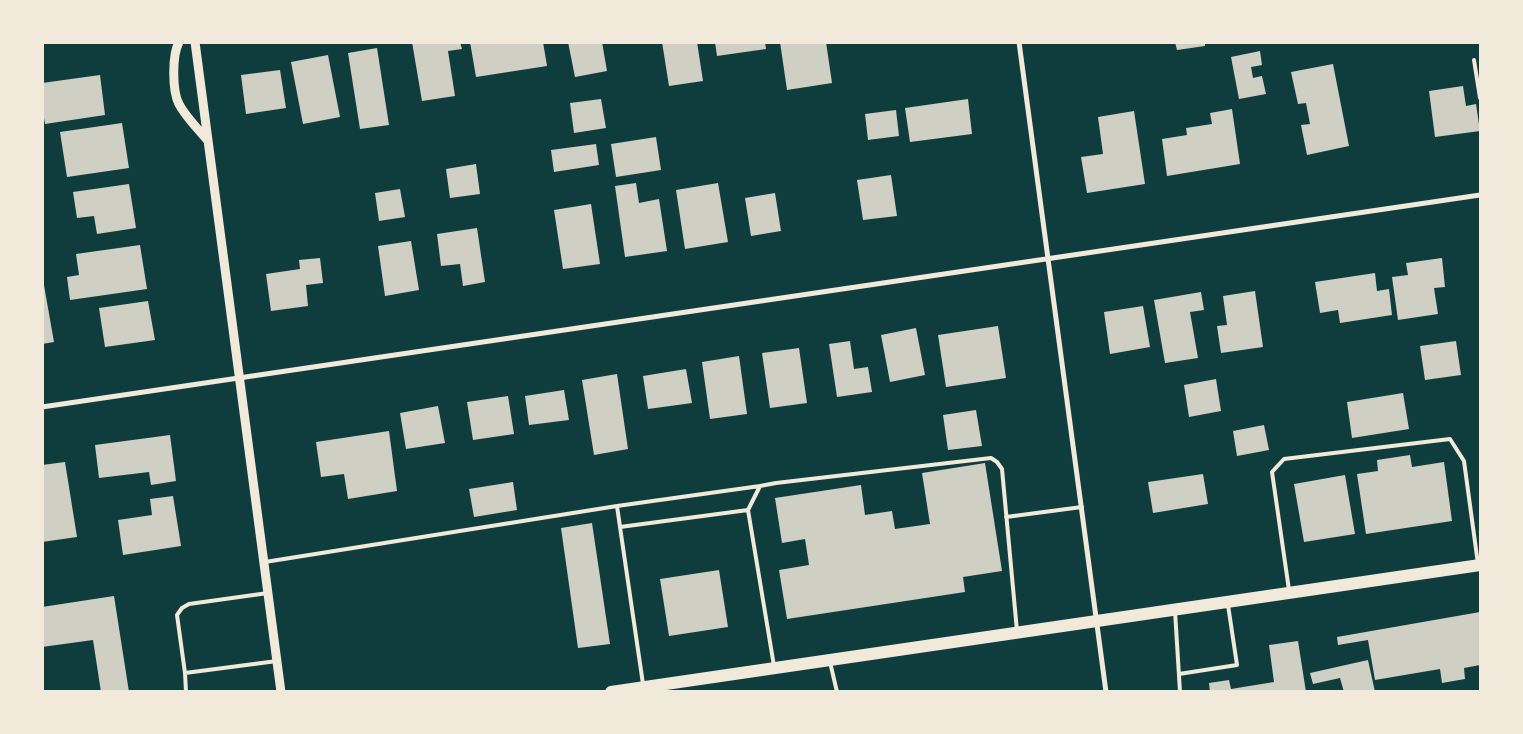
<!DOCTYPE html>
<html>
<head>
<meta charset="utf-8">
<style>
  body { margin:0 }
  #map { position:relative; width:1523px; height:734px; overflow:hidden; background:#0f3d3e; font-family:Jost,sans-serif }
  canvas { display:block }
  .frame { position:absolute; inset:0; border:44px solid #f1e9da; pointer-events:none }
</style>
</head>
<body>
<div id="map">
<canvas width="1523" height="734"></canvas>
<div class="frame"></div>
</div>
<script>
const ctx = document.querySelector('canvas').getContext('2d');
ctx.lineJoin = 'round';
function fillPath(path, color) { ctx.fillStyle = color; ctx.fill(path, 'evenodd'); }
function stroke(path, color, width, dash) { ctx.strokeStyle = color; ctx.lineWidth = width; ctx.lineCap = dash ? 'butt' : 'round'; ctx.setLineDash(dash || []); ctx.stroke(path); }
const building = new Path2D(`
  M412 42H460L462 49 448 51 455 96 422 101Z
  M470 42H543L547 66 476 77Z
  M568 42H602L607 71 575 77Z
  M662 42H697L703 81 669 86Z
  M715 42H765L766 49 717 56Z
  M780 42H826L832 83 787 90Z
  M1175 42H1205V46L1177 50Z
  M377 48 389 125 360 129 348 53Z
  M1260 51 1262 65 1251 67 1253 78 1262 76 1266 94 1239 99 1231 57Z
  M328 55 340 117 303 124 291 62Z
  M1333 64 1349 146 1307 155 1301 125 1310 124 1306 103 1298 104 1291 72Z
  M280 70 286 108 246 114 241 75Z
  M100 75 105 115 45 124 42 106V83Z
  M1463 86 1466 106 1476 104 1480 131 1435 137 1429 91Z
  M601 99 606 128 574 133 570 103Z
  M968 99 972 134 910 142 905 108Z
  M1232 109 1240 164 1167 176 1162 139 1187 135 1186 128 1212 124 1210 113Z
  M896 110 899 136 868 140 865 114Z
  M1134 111 1145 184 1087 193 1081 157 1103 154 1098 117Z
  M122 123 129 168 67 177 60 132Z
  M656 137 661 170 616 177 611 144Z
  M596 144 599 165 554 172 551 150Z
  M476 164 480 194 450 198 446 169Z
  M891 175 897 216 863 220 857 180Z
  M636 183 639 203 659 199 667 251 625 257 615 186Z
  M718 183 728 242 685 249 676 190Z
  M129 184 136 228 97 234 94 216 77 218 73 192Z
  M400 189 405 217 379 221 375 193Z
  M775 193 781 231 751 236 745 198Z
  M591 204 600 264 563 269 554 210Z
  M477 228 485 282 463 286 460 264 441 266 437 234Z
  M411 241 419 290 385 296 378 246Z
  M140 245 147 289 70 300 67 277 79 275 76 254Z
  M320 258 323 283 306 285 308 306 271 311 266 274 300 269 299 260Z
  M1442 258 1445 287 1434 288 1438 314 1398 320 1392 277 1408 275 1406 263Z
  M1375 273 1377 291 1389 289 1392 315 1340 323 1338 310 1320 313 1315 282Z
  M42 274 54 342 42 344Z
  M1255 291 1263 347 1221 353 1217 326 1227 325 1223 296Z
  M1201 292 1204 310 1190 312 1198 358 1165 363 1154 300Z
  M148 301 155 340 105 347 99 308Z
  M1143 306 1150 347 1110 354 1104 312Z
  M998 326 1006 378 946 387 938 335Z
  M916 328 925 375 890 382 881 335Z
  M850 341 854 369 868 367 872 392 837 397 829 344Z
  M1456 341 1461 375 1425 380 1420 346Z
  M799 348 807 403 770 408 762 353Z
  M739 356 747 414 710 419 702 362Z
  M686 369 692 403 648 409 643 376Z
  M617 374 628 449 594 455 582 380Z
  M1216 379 1221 411 1189 417 1184 385Z
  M564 390 569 420 529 425 525 396Z
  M1403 393 1409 429 1352 438 1347 402Z
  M508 396 514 434 473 440 467 402Z
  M438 406 445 443 406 449 400 413Z
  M976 410 982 446 948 450 943 415Z
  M1264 425 1269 450 1237 456 1233 431Z
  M389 431 397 491 348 499 344 474 321 477 316 442Z
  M170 435 176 481 151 485 149 472 99 478 95 445Z
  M1410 455 1412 467 1444 462 1452 521 1366 534 1357 474 1378 471 1377 460Z
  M65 462 77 537 42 542V465Z
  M985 463 1002 571 963 577 965 592 787 619 779 570 809 565 805 539 782 543 775 498 861 485 865 515 892 511 895 529 930 524 922 473Z
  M1203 474 1208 504 1153 513 1148 482Z
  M1345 475 1355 534 1304 542 1294 484Z
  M513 482 517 510 474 517 469 489Z
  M173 496 181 546 123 555 118 520 152 515 150 499Z
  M592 523 610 644 578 648 561 528Z
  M719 570 728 627 669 636 660 579Z
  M114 596 129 692H101L93 640 42 647V607Z
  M1480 612V665L1464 668 1465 679 1442 683 1440 669 1375 680 1368 640 1338 645 1337 637Z
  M1298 641 1306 692H1210L1209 683 1229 680 1231 689 1274 682 1269 645Z
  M1368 660 1375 692H1344L1340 678 1313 684 1310 673Z`);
const service = new Path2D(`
  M1474 60 1480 98
  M617 506 760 486
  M748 510 760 486 776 483 991 458 997 462 1002 469 1017 631
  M1006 517 1082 507
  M265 562 617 506 620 527
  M1289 590 1272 472 1284 459 1450 439 1464 461 1478 564
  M268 593 189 604 182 608 177 615 185 673 277 661
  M1175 611 1180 692
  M830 662 837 692
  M185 673 186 692
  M1179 674 1237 665 1228 605
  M643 684 620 527 748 510 774 666`);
const minor = new Path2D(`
  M1019 42 1106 692
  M42 407 1480 195`);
const tertiary = new Path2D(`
  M179 42C172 55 172 91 179 104 185 116 199 130 208 141
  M195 42 281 692`);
const primary = new Path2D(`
  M611 692 1480 565`);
fillPath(building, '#cfcfc3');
stroke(service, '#f1e9da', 4);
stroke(minor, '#f1e9da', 5);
stroke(tertiary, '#f1e9da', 9);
stroke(primary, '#f1e9da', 12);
</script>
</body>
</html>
